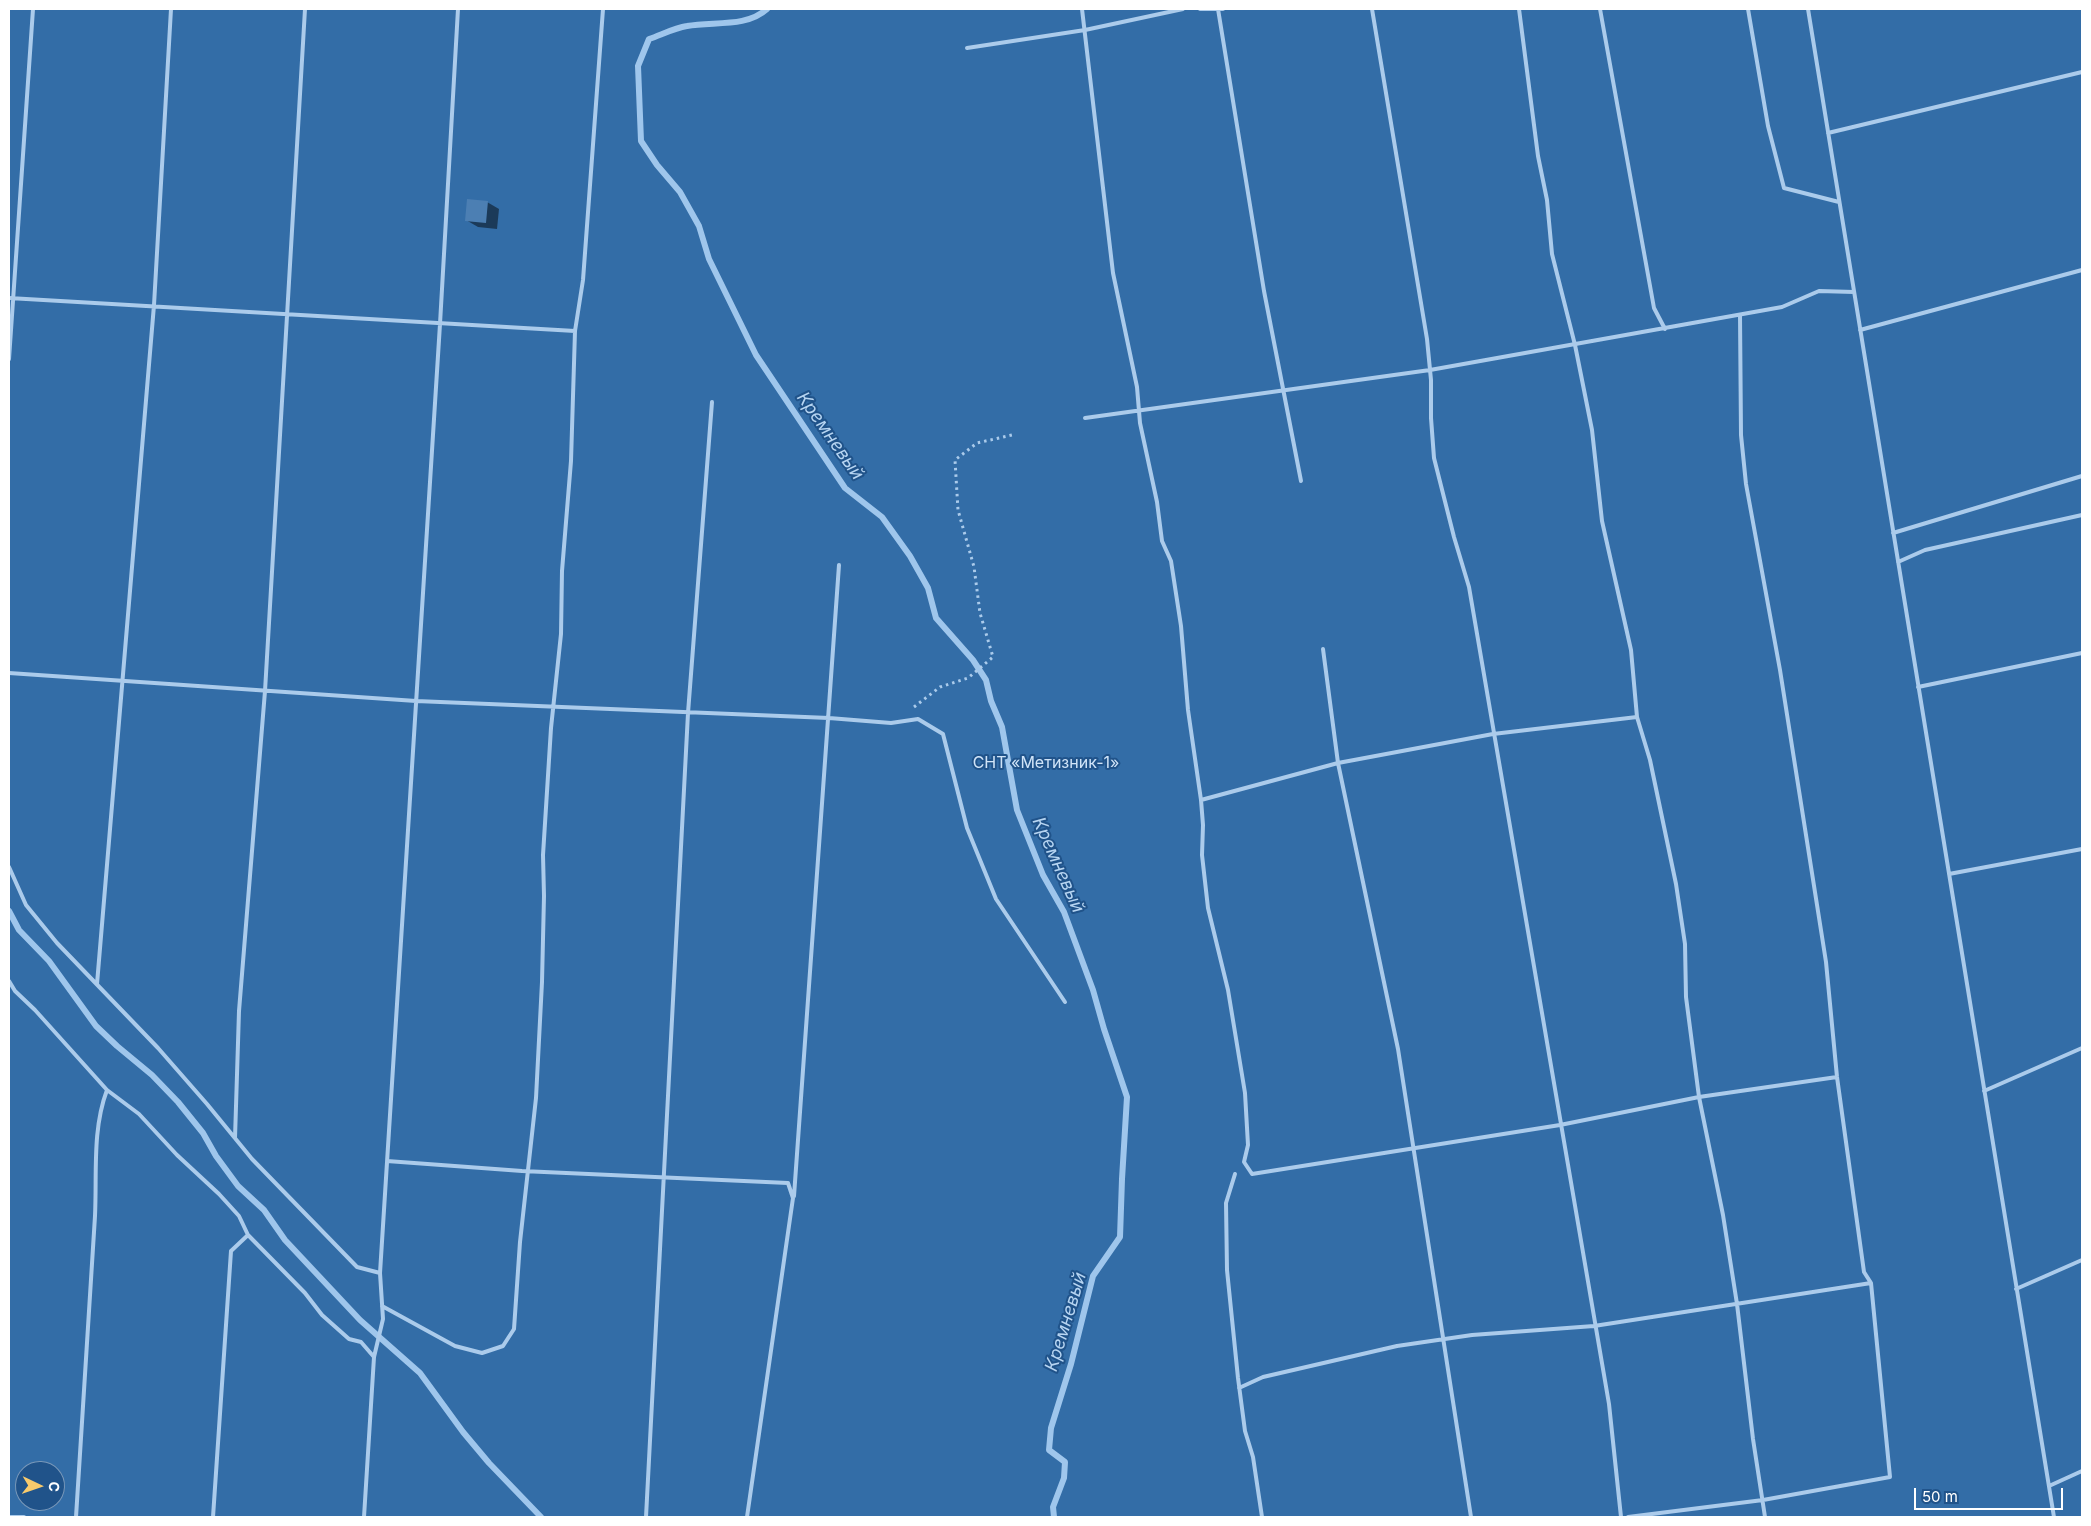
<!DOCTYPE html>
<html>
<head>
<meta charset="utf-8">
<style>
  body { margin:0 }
  #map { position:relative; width:2091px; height:1526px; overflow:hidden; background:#20538a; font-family:Inter,sans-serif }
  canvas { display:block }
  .frame { position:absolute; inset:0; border:10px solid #fff; pointer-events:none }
  .north { position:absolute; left:15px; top:1461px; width:50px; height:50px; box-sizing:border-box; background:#20538a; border:1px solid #7998b9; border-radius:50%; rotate:93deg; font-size:14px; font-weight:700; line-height:20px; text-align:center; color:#fff }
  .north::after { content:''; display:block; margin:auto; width:18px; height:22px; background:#f8ca6c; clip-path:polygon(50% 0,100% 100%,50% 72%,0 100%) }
  .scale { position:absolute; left:1914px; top:1488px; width:149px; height:22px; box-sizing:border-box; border:2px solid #fff; border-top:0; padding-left:6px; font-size:15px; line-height:18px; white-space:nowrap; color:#fff; -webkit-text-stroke:4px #20538a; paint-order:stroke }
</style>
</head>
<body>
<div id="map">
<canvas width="2091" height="1526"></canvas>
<div class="frame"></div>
<div class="north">С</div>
<div class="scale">50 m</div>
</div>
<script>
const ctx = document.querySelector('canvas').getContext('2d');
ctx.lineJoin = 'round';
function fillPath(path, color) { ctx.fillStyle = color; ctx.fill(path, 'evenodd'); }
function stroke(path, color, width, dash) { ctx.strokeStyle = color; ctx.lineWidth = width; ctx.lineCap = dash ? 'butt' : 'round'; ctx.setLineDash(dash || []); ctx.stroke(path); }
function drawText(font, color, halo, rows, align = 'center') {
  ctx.font = font + ' Inter,sans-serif'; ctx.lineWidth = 4; ctx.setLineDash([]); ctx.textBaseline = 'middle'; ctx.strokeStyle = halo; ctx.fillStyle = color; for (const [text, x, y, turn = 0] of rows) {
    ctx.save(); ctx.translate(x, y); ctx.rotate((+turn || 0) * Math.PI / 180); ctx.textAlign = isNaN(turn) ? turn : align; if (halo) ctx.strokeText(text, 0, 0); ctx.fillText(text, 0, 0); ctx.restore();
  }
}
const green = new Path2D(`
  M9 9H2082V1517H9ZM25 1471H55V1501H25Z`);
const shadow = new Path2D(`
  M487 202 499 209 497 229 478 227 466 220Z`);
const stream = new Path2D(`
  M767 9C746 28 713 21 687 26 674 28 661 35 649 39L638 66 641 141 657 165 680 192 699 226 709 259 756 355 845 488 882 517 910 556 928 588 936 618 973 660 986 680 991 701 1002 727 1017 810 1043 875 1064 912 1093 990 1104 1029 1127 1097 1122 1179 1120 1237 1093 1276 1071 1364 1051 1428 1049 1450 1065 1462 1064 1478 1053 1507 1054 1517
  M9 911 19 930 49 961 96 1026 117 1046 152 1075 178 1102 203 1133 216 1156 238 1186 264 1210 285 1240 360 1320 420 1373 463 1432 489 1463 541 1517`);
const building = new Path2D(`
  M467 199 488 201 486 223 465 221Z`);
const path = new Path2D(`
  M914 707 940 687 968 678 993 657 980 613 974 567 958 510 955 460 977 443 1012 435`);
const service = new Path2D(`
  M1082 9 1113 273 1137 387 1140 423 1157 502 1162 541 1171 561 1181 626 1188 710 1201 800 1203 825 1202 855 1208 908 1228 990 1245 1093 1248 1145 1244 1162 1252 1174 1560 1125 1699 1097 1837 1077
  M1200 9H1223
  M1218 9 1264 291 1301 481
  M1372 9 1427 339 1431 380V418L1434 458 1454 537 1469 587 1609 1404 1621 1517
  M1519 9 1538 156 1547 200 1552 254 1575 345 1592 430 1602 521 1631 650 1637 717 1650 760 1676 884 1685 944 1686 997 1699 1097 1723 1215 1737 1304 1753 1439 1765 1517
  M1600 9 1654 308 1665 329
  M1748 9 1768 126 1784 188 1839 202
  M1808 9 2054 1517
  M967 48 1085 30 1183 9
  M1828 133 2082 72
  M9 298 575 331 583 280 603 9
  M1860 330 2082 270
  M9 359 33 9
  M1085 418 1430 370 1782 307 1819 291 1854 292
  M1893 533 2082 476
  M1898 562 1925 550 2082 515
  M1323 649 1338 763 1398 1049 1471 1517
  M9 673 416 701 829 718 891 723 918 719 943 734 967 828 996 899 1065 1002
  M1918 687 2082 653
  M1201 800 1338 763 1493 734 1637 717
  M9 867 26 905 57 943 158 1048 207 1104 252 1159 357 1267 380 1273
  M1949 874 2082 849
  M9 981 15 991 35 1010 107 1090 139 1114 177 1155 219 1194 239 1216 248 1235 305 1293 322 1315 349 1339 361 1342 374 1357
  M97 984 154 305 171 9
  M1984 1091 2082 1048
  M235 1138 239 1011 265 691 305 9
  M387 1161 522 1171 788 1183 793 1198 747 1517
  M1235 1174 1226 1203 1227 1270 1238 1378 1245 1431 1253 1457 1262 1517
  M794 1196 839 565
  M2016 1289 2082 1260
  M382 1306 455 1346 482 1353 503 1346 514 1329 520 1242 536 1098 542 982 544 896 543 855 551 728 561 634 562 571 571 461 575 331
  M1239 1388 1263 1377 1397 1346 1472 1335 1594 1326 1871 1283
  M2049 1486 2082 1471
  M9 1517H24
  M76 1517 95 1216C97 1174 92 1130 107 1090
  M213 1517 231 1251 248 1235
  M364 1517 374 1357 383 1319 380 1273 440 324 458 9
  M646 1517 688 713 712 402
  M1628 1517 1763 1500 1890 1477 1871 1283 1864 1272 1837 1077 1826 962 1780 670 1746 484 1741 435 1740 315`);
const parkNames = [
  ["СНТ «Метизник-1»",1046,763]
];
const waterNames = [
  ["Кремневый",830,436,55],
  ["Кремневый",1058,865,66],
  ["Кремневый",1066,1322,-73]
];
fillPath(green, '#336da7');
fillPath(shadow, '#0007');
stroke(stream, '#9fc6ec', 6);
fillPath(building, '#4c7fb3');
stroke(path, '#abcbeb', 3, [2.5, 4]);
stroke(service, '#abcbeb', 4);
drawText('16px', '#d0e4f8', '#20538a', parkNames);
drawText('italic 18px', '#b7d5f2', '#20538a', waterNames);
</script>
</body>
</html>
